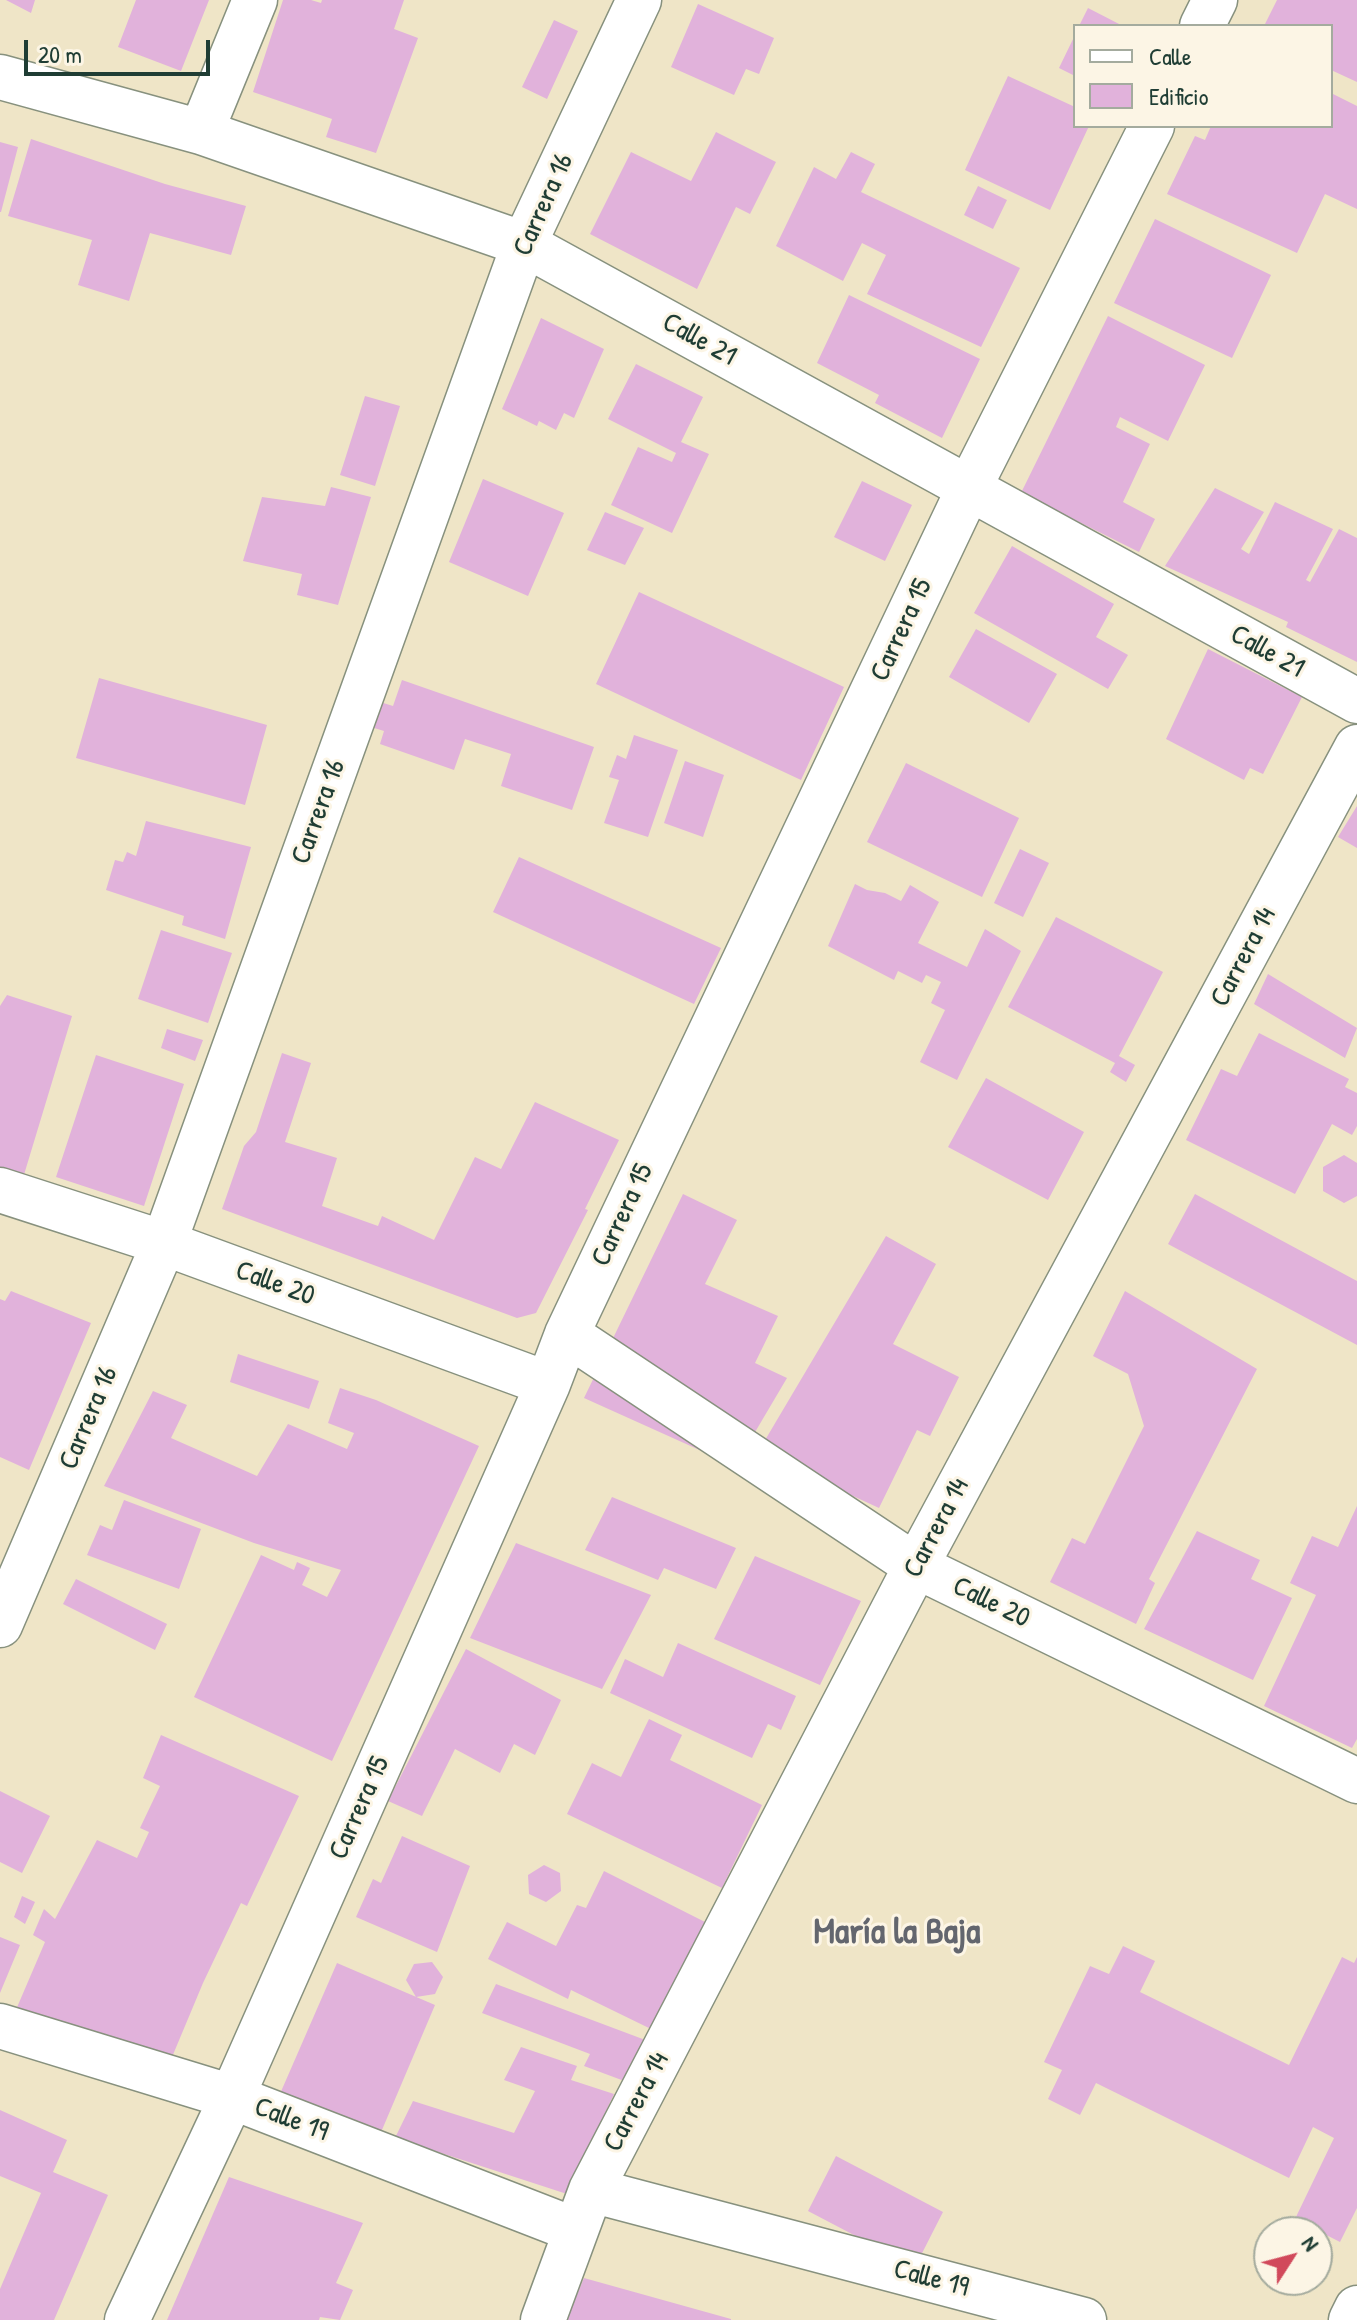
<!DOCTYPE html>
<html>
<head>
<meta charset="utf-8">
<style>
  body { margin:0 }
  #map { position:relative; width:1357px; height:2320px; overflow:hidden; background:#efe5c7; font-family:"Patrick Hand",sans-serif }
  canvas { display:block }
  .legend { position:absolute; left:1073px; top:24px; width:260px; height:104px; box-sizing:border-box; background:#fcf5e5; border:2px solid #a4ab9e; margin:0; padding:10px 14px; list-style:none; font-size:24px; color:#1f3d34 }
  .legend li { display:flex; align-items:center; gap:16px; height:40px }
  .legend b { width:40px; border:2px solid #a4ab9e }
  .north { position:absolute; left:1253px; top:2216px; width:80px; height:80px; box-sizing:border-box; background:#fcf5e5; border:2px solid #a4ab9e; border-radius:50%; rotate:54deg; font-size:22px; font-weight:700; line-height:32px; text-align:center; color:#1f3d34 }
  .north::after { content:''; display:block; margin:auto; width:28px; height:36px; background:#d1495b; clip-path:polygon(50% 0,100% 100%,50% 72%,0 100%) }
  .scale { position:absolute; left:24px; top:40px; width:186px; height:36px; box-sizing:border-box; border:4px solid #1f3d34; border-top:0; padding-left:10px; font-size:24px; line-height:28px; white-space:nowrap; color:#1f3d34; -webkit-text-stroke:6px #fcf5e5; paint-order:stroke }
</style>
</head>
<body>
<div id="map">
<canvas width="1357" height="2320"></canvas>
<ul class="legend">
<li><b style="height:10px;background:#fff"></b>Calle</li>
<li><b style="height:22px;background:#e1b2db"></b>Edificio</li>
</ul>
<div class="north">N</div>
<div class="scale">20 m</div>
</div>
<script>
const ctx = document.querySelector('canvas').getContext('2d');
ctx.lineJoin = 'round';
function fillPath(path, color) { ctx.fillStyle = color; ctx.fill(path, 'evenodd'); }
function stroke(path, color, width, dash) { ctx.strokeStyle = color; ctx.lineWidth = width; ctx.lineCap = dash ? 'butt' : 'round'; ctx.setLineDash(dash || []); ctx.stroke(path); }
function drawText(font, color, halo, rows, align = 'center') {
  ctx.font = font + ' "Patrick Hand",sans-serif'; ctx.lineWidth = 6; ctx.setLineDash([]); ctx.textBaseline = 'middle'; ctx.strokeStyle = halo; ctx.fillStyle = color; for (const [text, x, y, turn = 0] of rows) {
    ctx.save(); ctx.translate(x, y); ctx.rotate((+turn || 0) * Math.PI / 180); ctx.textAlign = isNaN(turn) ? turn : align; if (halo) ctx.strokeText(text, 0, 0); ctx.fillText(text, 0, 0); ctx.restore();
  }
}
const building = new Path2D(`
  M6 0H35L31 13Z
  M136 0H209L181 71 118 47Z
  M283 0H311L321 3 322 0H404L394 29 418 38 376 153 326 137 332 119 253 92Z
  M1277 0H1357V82L1331 70V26H1264Z
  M698 4 774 38 759 74 746 69 734 95 671 67Z
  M1088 8 1123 26H1079Z
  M554 20 578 31 547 99 522 87Z
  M1075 35V76L1059 68Z
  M1008 76 1075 107V126H1089L1050 210 965 170Z
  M1331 93 1357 106V209L1325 194 1297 253 1167 194 1195 136 1205 140 1211 126H1331Z
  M716 132 776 162 750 214 736 207 697 289 590 234 631 152 691 181Z
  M31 139 165 184 246 206 231 255 150 233 129 301 78 285 92 240 8 216Z
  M0 142 18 147 1 212H0Z
  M851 152 875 164 861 192 1020 268 981 347 867 294 886 255 862 243 843 281 776 246 814 167 836 179Z
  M978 186 1007 200 993 229 964 215Z
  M1155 219 1271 275 1232 358 1114 303Z
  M849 295 980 359 942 438 875 403 879 395 817 363Z
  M1108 316 1205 365 1168 441 1120 417 1116 427 1150 444 1123 502 1155 519 1139 552 1021 493Z
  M541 318 604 349 574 418 564 413 556 430 539 421 537 426 502 409Z
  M636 364 703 397 681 442 709 454 672 533 611 505 638 447 672 462 676 453 608 419Z
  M365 396 400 406 375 486 340 475Z
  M483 479 564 513 528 596 449 562Z
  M862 481 912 505 885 561 834 537Z
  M331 487 371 497 338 605 297 595 302 574 243 561 262 497 325 506Z
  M1215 488 1264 512 1241 549 1249 554 1275 502 1333 529 1306 580 1310 582 1339 529 1357 538V662L1286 627 1288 622 1165 566Z
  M605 512 644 528 625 565 587 550Z
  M1012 546 1114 604 1096 637 1128 655 1108 689 974 613Z
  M639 592 844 687 801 780 596 684Z
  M976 629 1057 674 1029 723 949 677Z
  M1208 649 1302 697 1263 774 1250 768 1244 780 1166 739Z
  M99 678 267 725 245 805 76 758Z
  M402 680 594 747 572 810 501 786 511 754 465 739 454 770 380 744 384 731 371 727 380 702 393 706Z
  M634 735 678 750 648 837 604 823 619 780 609 777 617 755 626 759Z
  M685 761 724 775 703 837 664 823Z
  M906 763 1019 818 982 897 867 842Z
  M1357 806V848L1338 837Z
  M146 821 251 847 225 939 182 925 184 916 106 890 115 860 123 862 127 852 136 856Z
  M1020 849 1049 863 1023 917 994 903Z
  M519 857 721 948 694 1004 493 912Z
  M855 884 867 890 885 893 901 901 910 885 939 902 918 943 967 967 985 929 1021 951 957 1080 920 1062 945 1010 931 1003 941 982 926 975 922 983 898 971 894 980 828 946Z
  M1056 917 1163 972 1119 1056 1135 1065 1126 1082 1110 1072 1115 1063 1008 1007Z
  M161 930 232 953 208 1023 138 999Z
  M1268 974 1357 1028 1345 1058 1254 1004Z
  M7 995 72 1016 23 1178 0 1169V1006Z
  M167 1029 203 1040 195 1061 161 1048Z
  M1259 1033 1349 1079 1345 1087 1357 1093V1126L1352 1135 1332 1124 1295 1194 1186 1140 1221 1069 1237 1076Z
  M282 1053 311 1063 285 1142 337 1158 322 1206 378 1226 382 1216 434 1240 475 1157 501 1169 535 1102 619 1140 585 1209 588 1210 536 1313 517 1318 222 1209 244 1146 256 1132Z
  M96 1055 184 1084 144 1206 56 1177Z
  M986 1078 1084 1132 1048 1200 948 1147Z
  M1344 1155 1357 1163V1196L1344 1203 1323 1191V1167Z
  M683 1194 737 1220 705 1284 778 1316 755 1363 787 1378 735 1466 584 1398Z
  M1195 1194 1357 1281V1345L1168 1244Z
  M886 1236 936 1264 893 1344 959 1377 930 1436 917 1430 879 1508 758 1452Z
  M11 1291 91 1323 29 1470 0 1457V1299L5 1301Z
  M1125 1291 1257 1369 1149 1579 1155 1583 1136 1624 1050 1582 1072 1538 1085 1544 1144 1426 1128 1374 1093 1356Z
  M238 1354 319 1381 309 1409 230 1382Z
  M340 1388 376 1400 479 1446 332 1761 194 1697 261 1555 294 1570 297 1562 310 1568 302 1585 327 1597 341 1570 254 1543 104 1486 153 1391 187 1405 171 1438 257 1476 288 1424 347 1449 354 1433 328 1423Z
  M612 1497 736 1548 716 1589 664 1568 658 1580 585 1550Z
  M124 1500 201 1529 179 1589 87 1555 100 1525 112 1530Z
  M1357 1506V1739L1352 1748 1264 1706 1316 1595 1290 1583 1312 1536 1338 1547Z
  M1197 1531 1260 1560 1251 1579 1292 1598 1253 1680 1144 1629Z
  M516 1543 651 1595 602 1689 470 1638Z
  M755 1556 861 1601 820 1685 714 1639Z
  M76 1579 167 1624 155 1650 63 1604Z
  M678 1643 796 1696 781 1730 768 1724 752 1758 610 1693 625 1659 663 1677Z
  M466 1649 561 1700 535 1755 514 1744 500 1773 455 1749 422 1816 388 1801Z
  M649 1719 682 1735 670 1760 762 1805 722 1888 567 1814 592 1763 621 1777Z
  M161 1735 299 1796 247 1906 241 1903 203 1983 167 2069 12 2019 45 1942 33 1935 44 1909 55 1919 97 1840 137 1858 149 1832 140 1828 160 1786 143 1778Z
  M0 1791 50 1816 22 1873 0 1862Z
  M402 1836 470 1866 437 1952 356 1917 373 1879 381 1883Z
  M544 1865 560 1873 561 1891 546 1902 529 1894 528 1875Z
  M604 1871 705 1922 653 2030 571 1990 568 1999 488 1959 507 1922 556 1946 577 1905 586 1908Z
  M22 1896 35 1902 25 1924 14 1917Z
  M0 1937 20 1945 0 1993Z
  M1123 1946 1155 1961 1140 1992 1289 2065 1342 1957 1354 1963 1357 1957V2208L1340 2242 1295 2219 1334 2138 1313 2127 1289 2178 1096 2083 1080 2115 1048 2099 1062 2070 1044 2062 1090 1966 1109 1974Z
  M432 1962 443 1977 435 1994 416 1997 406 1980 414 1964Z
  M337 1963 435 2005 376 2144 276 2103Z
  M496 1984 648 2041 627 2082 584 2066 590 2054 482 2013Z
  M521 2047 577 2066 571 2080 614 2094 567 2194 395 2138 413 2101 514 2133 535 2091 504 2080Z
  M0 2110 67 2140 53 2172 108 2195 54 2320H0V2289L41 2193 0 2176Z
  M836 2156 943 2212 915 2267 808 2211Z
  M229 2177 363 2223 336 2283 353 2290 340 2320 320 2317 319 2320H167Z
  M584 2278 731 2319V2320H566Z`);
const minor = new Path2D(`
  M1202 26 1215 0
  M0 77 201 132 524 244 1357 701
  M201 132 255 0
  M0 1190 164 1243 548 1384
  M567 1334 916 1566 1357 1781
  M0 1625 164 1243 524 244 639 0
  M0 2026 232 2097 575 2230
  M591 2190 1084 2320
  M127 2320 232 2097 548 1384 567 1334 969 488 1152 126
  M543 2320 591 2190 916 1566 1357 747
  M1351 2320 1357 2308`);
const streetNames = [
  ["Carrera 16",544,205,-66],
  ["Calle 21",699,340,29],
  ["Carrera 15",902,630,-65],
  ["Calle 21",1267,652,29],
  ["Carrera 16",319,812,-70],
  ["Carrera 14",1244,957,-62],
  ["Carrera 15",623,1215,-65],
  ["Calle 20",275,1284,20],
  ["Carrera 16",89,1418,-67],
  ["Carrera 14",937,1528,-62],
  ["Calle 20",991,1603,26],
  ["Carrera 15",360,1808,-66],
  ["Carrera 14",637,2102,-62],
  ["Calle 19",291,2120,21],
  ["Calle 19",931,2279,15]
];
const districtNames = [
  ["María la Baja",897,1933]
];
fillPath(building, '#e1b2db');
stroke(minor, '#87917e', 47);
stroke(minor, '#fff', 44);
drawText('28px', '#1f3d34', '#fcf5e5', streetNames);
drawText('bold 36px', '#63666e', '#fcf5e5', districtNames);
</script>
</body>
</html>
